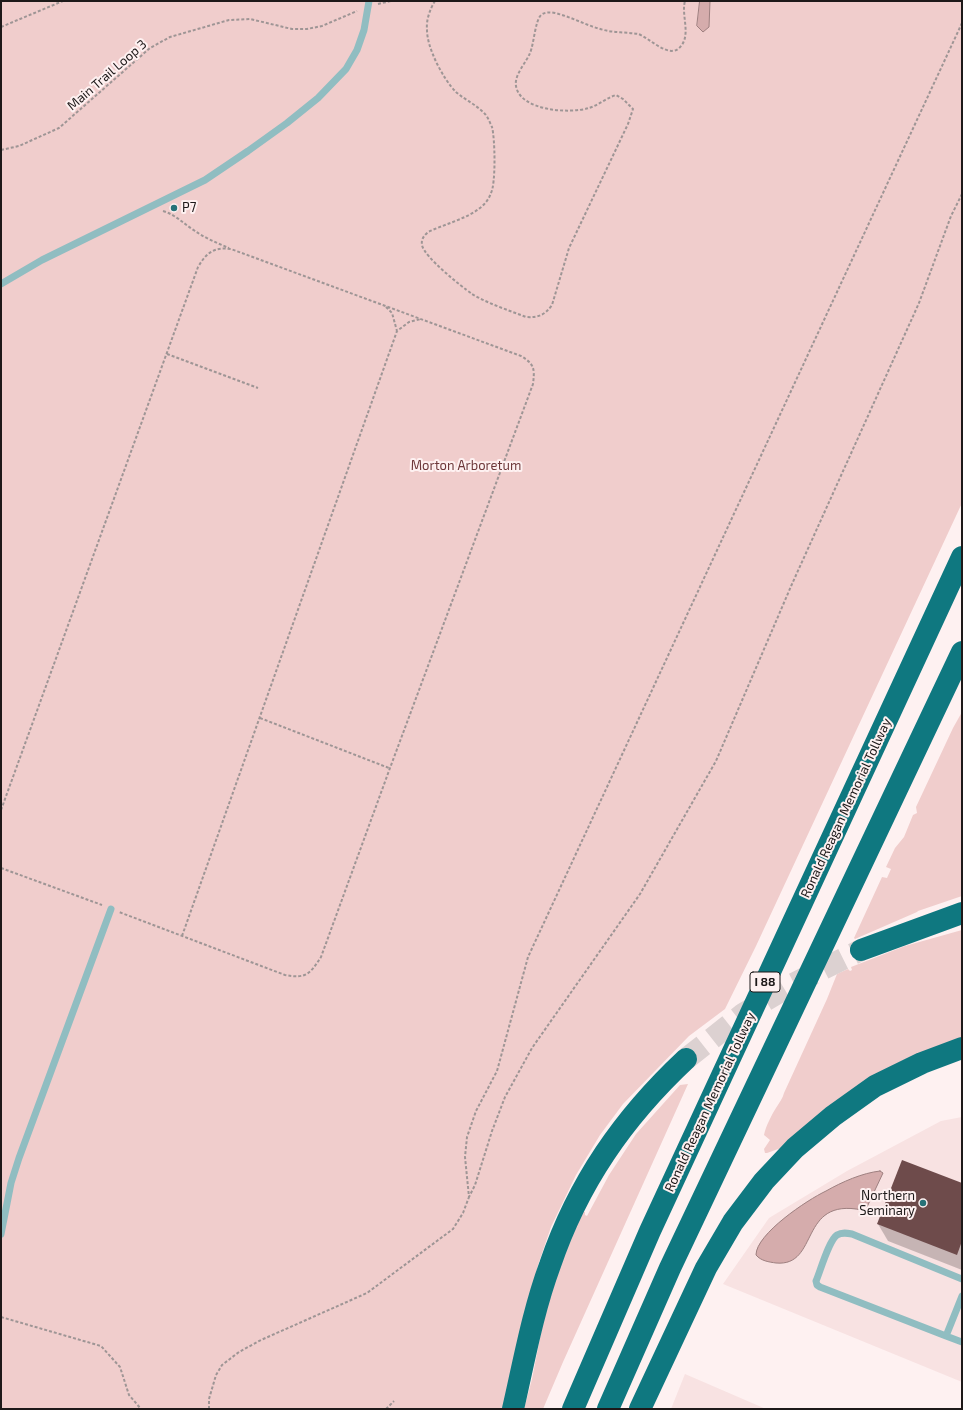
<!DOCTYPE html>
<html>
<head>
<meta charset="utf-8">
<style>
  body { margin:0 }
  #map { position:relative; width:963px; height:1410px; overflow:hidden; background:#fef1f1; font-family:"Exo 2",sans-serif }
  canvas { display:block }
  .frame { position:absolute; inset:0; border:2px solid #1d1919; pointer-events:none }
</style>
</head>
<body>
<div id="map">
<canvas width="963" height="1410"></canvas>
<div class="frame"></div>
</div>
<script>
const ctx = document.querySelector('canvas').getContext('2d');
ctx.lineJoin = 'round';
function fillPath(path, color) { ctx.fillStyle = color; ctx.fill(path, 'evenodd'); }
function stroke(path, color, width, dash) { ctx.strokeStyle = color; ctx.lineWidth = width; ctx.lineCap = dash ? 'butt' : 'round'; ctx.setLineDash(dash || []); ctx.stroke(path); }
function drawText(font, color, halo, rows, align = 'center') {
  ctx.font = font + ' "Exo 2",sans-serif'; ctx.lineWidth = 4; ctx.setLineDash([]); ctx.textBaseline = 'middle'; ctx.strokeStyle = halo; ctx.fillStyle = color; for (const [text, x, y, turn = 0] of rows) {
    ctx.save(); ctx.translate(x, y); ctx.rotate((+turn || 0) * Math.PI / 180); ctx.textAlign = isNaN(turn) ? turn : align; if (halo) ctx.strokeText(text, 0, 0); ctx.fillText(text, 0, 0); ctx.restore();
  }
}
const built = new Path2D(`
  M962 1117V1382L723 1284 769 1218 847 1171 941 1121Z
  M685 1374 766 1409H671Z`);
const green = new Path2D(`
  M1 1H962V503L756 946 725 1009 689 1036 623 1104 600 1135 576 1175 551 1227 538 1265 504 1409H1Z
  M962 712V896L918 911 917 912 855 939 854 938 882 877 887 878 891 869 886 867 895 848 904 837 913 815 917 813 916 807 953 728Z
  M962 930V1042L781 1148 767 1153H765L764 1149 770 1140 764 1135C766 1126 771 1116 776 1108 779 1103 783 1098 784 1093L827 999 837 974 848 969 850 971 852 970 851 967 905 946Z
  M688 1084 563 1362 543 1409H524L532 1379 544 1317 578 1210 585 1212V1215L587 1216 609 1175 636 1134 680 1085Z`);
const water = new Path2D(`
  M700 1H710L709 27 703 32 697 26Z
  M880 1171 883 1173 867 1207 862 1210C798 1197 820 1267 776 1263 769 1262 761 1261 756 1255 756 1234 807 1200 826 1191 842 1182 862 1173 880 1171Z`);
const shadow = new Path2D(`
  M962 1184V1270L888 1241 878 1224Z`);
const building = new Path2D(`
  M902 1160 962 1183V1241L957 1255 877 1224Z`);
const highwayTunnel = new Path2D(`
  M686 1059 743 1014 793 984 861 950`);
const path = new Path2D(`
  M435 1C430 9 426 20 427 30 427 48 443 79 456 92 465 100 477 105 485 114 488 117 490 123 492 127 495 138 496 183 491 193 489 199 485 204 480 208 466 219 445 224 428 232 424 236 421 239 422 245 424 257 461 286 472 294 489 304 508 310 526 317 538 318 545 315 552 305L569 248 628 124 633 109 623 99 616 95C606 98 599 105 589 108 570 114 520 111 516 86 514 75 526 63 530 53 534 44 535 21 541 15 545 12 550 12 555 13 572 17 587 26 604 30 615 33 627 32 638 34 649 37 670 61 681 46 691 34 681 15 685 1
  M378 4 391 1
  M962 23 528 957 497 1071 476 1111 467 1137 465 1157 469 1197 475 1185 492 1131 505 1097 532 1048 640 894 716 761 792 584 919 303 951 216 962 194
  M1 27 63 1
  M1 150 19 146 59 128 150 48 170 37 229 20 250 19 292 29H307L322 26 357 11
  M163 211C176 215 184 224 195 231 205 238 217 243 229 248
  M386 307 392 313 397 331
  M167 354 258 388
  M260 718 389 768
  M1 810 198 267C207 252 214 247 231 249L521 356C534 364 535 368 533 384L390 768 321 957C310 974 306 979 285 975L119 912
  M1 868 102 905
  M182 936 397 331 409 322 421 319
  M1 1317 101 1346 120 1367 129 1395 141 1409
  M209 1409V1399L216 1375 222 1365 239 1352 261 1340 367 1293 453 1229 463 1213 469 1197
  M386 1409 394 1401`);
const lane = new Path2D(`
  M1 284 42 260 205 180 248 151 287 123 318 98 346 69 357 50 364 30 369 1
  M1 1234 11 1183 19 1158 111 909
  M962 1296 946 1336 962 1342
  M946 1336 820 1287 817 1285 816 1281C820 1272 829 1240 837 1235 842 1232 847 1233 852 1234L962 1279`);
const highway = new Path2D(`
  M861 950 962 913
  M513 1409C524 1361 533 1311 550 1265 578 1183 623 1118 686 1059
  M573 1409 650 1231 962 557
  M608 1409 670 1268 962 652
  M640 1409 706 1268 733 1222 764 1181 795 1148 833 1116 875 1086 922 1063 962 1048`);
const markers = [
  [174,208,4,"#277278"],
  [923,1203,4,"#277278"]
];
const shields = [
  [765,982,30]
];
const shieldNames = [
  ["I 88",765,982]
];
const streetNames = [
  ["Main Trail Loop 3",107,75,-41],
  ["Ronald Reagan Memorial Tollway",846,808,-65],
  ["Ronald Reagan Memorial Tollway",710,1102,-65]
];
const poiNames = [
  ["P7",182,208],
  ["Northern",915,1196,"right"],
  ["Seminary",915,1211,"right"]
];
const parkNames = [
  ["Morton Arboretum",466,466]
];
fillPath(built, '#f8e2e2');
fillPath(green, '#f0cdcc');
fillPath(water, '#d5acac');
stroke(water, '#9e8080', 1);
fillPath(shadow, '#0003');
fillPath(building, '#6e4b4b');
stroke(highwayTunnel, '#dcd1d1', 22, [22, 11]);
stroke(path, '#9e9595', 2, [3, 2]);
stroke(lane, '#90bdc1', 7);
stroke(highway, '#0f7880', 22);
for (const [x, y, r, color] of markers) { const dot = new Path2D(); dot.arc(x, y, r, 0, 2 * Math.PI); ctx.fillStyle = color; ctx.fill(dot); stroke(dot, '#fef1f1', 1.5); }
for (const [x, y, w] of shields) { const box = new Path2D(); box.roundRect(x - w / 2, y - 10, w, 20, 3); ctx.fillStyle = '#fef1f1'; ctx.fill(box); stroke(box, '#1d1919', 1); }
drawText('bold 12px', '#1d1919', null, shieldNames);
drawText('13px', '#1d1919', '#fef1f1', streetNames);
drawText('13px', '#1d1919', '#fef1f1', poiNames, 'left');
drawText('13px', '#6d3739', '#fef1f1', parkNames);
</script>
</body>
</html>
